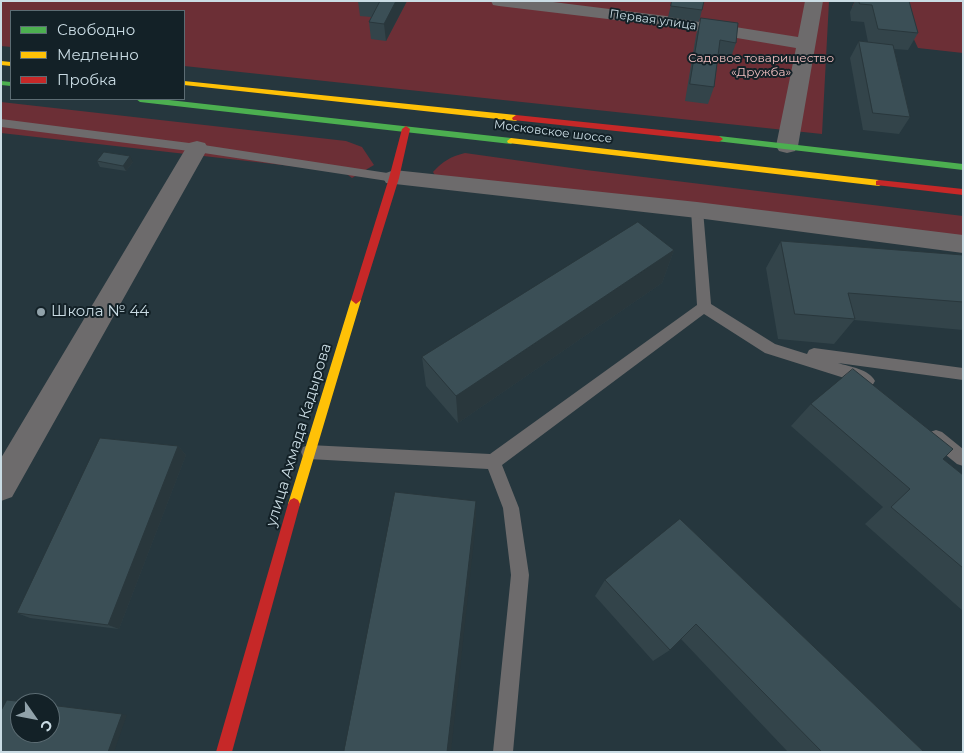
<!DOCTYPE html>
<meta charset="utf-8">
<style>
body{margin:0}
#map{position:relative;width:964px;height:753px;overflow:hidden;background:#26373e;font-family:Montserrat,sans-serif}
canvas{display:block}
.frame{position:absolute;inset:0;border:2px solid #cadce4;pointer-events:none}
.legend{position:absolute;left:10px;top:10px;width:175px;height:90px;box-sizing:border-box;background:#132127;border:1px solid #5c6c73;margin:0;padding:6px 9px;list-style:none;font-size:15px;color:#cadce4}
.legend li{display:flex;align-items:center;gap:10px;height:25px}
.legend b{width:25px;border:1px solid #5c6c73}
.north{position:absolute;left:10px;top:693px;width:50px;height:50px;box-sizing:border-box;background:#132127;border:1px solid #5c6c73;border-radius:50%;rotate:123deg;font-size:14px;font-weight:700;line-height:20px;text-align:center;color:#cadce4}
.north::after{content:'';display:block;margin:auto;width:18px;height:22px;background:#91a2aa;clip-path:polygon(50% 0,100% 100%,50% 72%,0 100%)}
</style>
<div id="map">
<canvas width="964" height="753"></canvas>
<div class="frame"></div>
<ul class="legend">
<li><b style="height:6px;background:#4caf50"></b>Свободно</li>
<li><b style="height:6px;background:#ffc107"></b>Медленно</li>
<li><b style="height:6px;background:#c62828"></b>Пробка</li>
</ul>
<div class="north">С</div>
</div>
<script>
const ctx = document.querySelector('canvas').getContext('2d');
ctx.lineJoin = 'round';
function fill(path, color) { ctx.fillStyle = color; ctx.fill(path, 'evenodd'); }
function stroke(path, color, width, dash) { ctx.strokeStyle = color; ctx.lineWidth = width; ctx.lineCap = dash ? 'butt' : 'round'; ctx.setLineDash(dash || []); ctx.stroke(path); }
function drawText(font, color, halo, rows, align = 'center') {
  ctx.font = font + ' Montserrat,sans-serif'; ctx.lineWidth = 4; ctx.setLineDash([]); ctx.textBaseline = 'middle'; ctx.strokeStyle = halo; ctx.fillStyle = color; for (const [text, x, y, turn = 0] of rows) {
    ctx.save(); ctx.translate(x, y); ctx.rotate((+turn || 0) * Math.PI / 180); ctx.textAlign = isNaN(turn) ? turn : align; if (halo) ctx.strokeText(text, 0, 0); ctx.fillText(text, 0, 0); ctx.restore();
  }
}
fill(new Path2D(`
 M1,1h828l-7,133 -638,-68v-55h-173v36l-10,-1z
 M855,1h108v52l-45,-5 -16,-34 -50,-7z
 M1,102l345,39 16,6 12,18 -22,13 -8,-6 -343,-39z
 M465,153l121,17 377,46v31l-526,-68 -4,-7c10,-11 17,-15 32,-19z`), '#6c2f36');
fill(new Path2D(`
 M1,119l196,25 197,30 6,4 -6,4 -197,-30 -196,-25z
 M697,206l4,1 2,3 8,94 64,40 32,10 2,-4 5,-2 149,20v12l-125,-17c12,4 31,6 37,18l-3,5 -5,1 -10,-5 -92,-29 -61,-39 -202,151 17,43 10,67 -16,177h-20l18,-177 -8,-67 -15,-39 -179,-10 -6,-2 -2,-5 2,-5 6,-2 181,9 207,-149 -6,-95 2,-3z
 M936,430l6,2 21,17v17l-6,-2 -27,-22 -2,-5 2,-5z`), '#6d6b6c');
fill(new Path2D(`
 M491,1h54l121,15 132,21 7,-36h18l-25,145 -3,5 -8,2 -8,-2 -3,-5 20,-98 -130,-22 -167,-20 -6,-1z
 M197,141l8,2 3,5 -196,349 -11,4v-43l185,-310 3,-5z
 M394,170l303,32 266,33v18l-266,-35 -311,-35 -3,-5 3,-5z`), '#6d6b6c');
fill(new Path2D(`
 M1,81l10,1v4l-10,-1z
 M136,99h24l351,39 4,3 -4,3 -371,-42z
 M719,136l244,28v6l-247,-29v-4z`), '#4caf50');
fill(new Path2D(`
 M1,61l10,1v4l-10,-1z
 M184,81l332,34 4,3 -4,3 -332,-36z
 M511,138l368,42 5,3 -5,3 -371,-43 -1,-2z
 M356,296l5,4 -61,204 -2,4 -4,2 -4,-2 -2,-4 63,-204z`), '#ffc107');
fill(new Path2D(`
 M516,115l203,21 4,3 -4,3 -206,-22 -1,-2z
 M406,126l4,3 -11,49 -38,122 -5,4 -5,-4 38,-122 13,-49z
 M879,180l84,9v6l-87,-10v-4z
 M294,498l4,2 2,4 -68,248h-16l72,-248 2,-4z`), '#c62828');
fill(new Path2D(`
 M358,1h49l-21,40 -15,-2 -2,-17 2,-5 -11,-1z
 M672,1l30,9 -3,12 -31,-5z
 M855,1h54l9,32 -10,17 -14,-1 16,68 -11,17 -36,-4 -13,-72 9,-17 9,1 -4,-20 -13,-1 -1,-9z
 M701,18l35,25 -6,17 -12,-2 -4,29 -6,17 -23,-3 11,-66z
 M97,161l36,1 -7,9 -26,-4z
 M781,241l182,14v75l-109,-10 -20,24 -56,-5 -12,-71z
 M674,250l-12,33 -204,140 -32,-37 -4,-29z
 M811,404l132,55 20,16v136l-98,-87 18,-17 -92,-81z
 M178,446l8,9 -67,174 -89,-11 -13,-5z
 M680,519l244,233h-136l-107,-113 -11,11 -17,11 -58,-65 10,-16z`), '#33444a');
fill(new Path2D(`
 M396,1h11l-21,40 -2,-17z
 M130,156l3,6 -7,9 -3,-5z
 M674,250l-12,33 -204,140 -2,-27z
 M178,446l8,9 -67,174 -11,-4z
 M476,501v21l-25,230h-4z
 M1,697h4l-4,8z
 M122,714l5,1 -13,37h-6z`), '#29373c');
const building = new Path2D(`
 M379,1h17l-12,23 -15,-2 11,-21z
 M672,1h32l-2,9 -31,-4z
 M859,1h50l9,32 -40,-4 -6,-24 -12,-1z
 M701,18l37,5 -2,20 -16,-3 -6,47 -24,-3z
 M859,41l34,4 17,72 -37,-4z
 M104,152l26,4 -7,10 -26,-5z
 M638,222l36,28 -218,146 -34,-39z
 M781,241l182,14v47l-115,-9 7,26 -60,-5z
 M853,369l100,80 -10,10 20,16v93l-72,-61 19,-18 -99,-85z
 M100,438l78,8 -70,179 -91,-12z
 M395,492l81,9 -29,251h-103z
 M680,519l244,233h-102l-126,-128 -26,26 -65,-70z
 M7,700l27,3h-14v30h30v-28l72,9 -14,38h-107v-41z`);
fill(building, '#3b4f56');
stroke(building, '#29373c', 1);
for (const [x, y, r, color] of [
 [41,312,5,"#91a2aa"]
]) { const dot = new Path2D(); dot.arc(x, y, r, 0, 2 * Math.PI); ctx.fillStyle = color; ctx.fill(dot); stroke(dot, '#132127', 2); }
drawText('12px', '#cadce4', '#132127', [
 ["Первая улица",653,20,8],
 ["Московское шоссе",553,132,7]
]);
drawText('12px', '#f2bfc0', '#132127', [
 ["Садовое товарищество",761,58],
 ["«Дружба»",761,72]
]);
drawText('15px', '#cadce4', '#132127', [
 ["Школа № 44",51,312]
], 'left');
drawText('15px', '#cadce4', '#132127', [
 ["улица Ахмада Кадырова",299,435,-73]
]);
</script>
